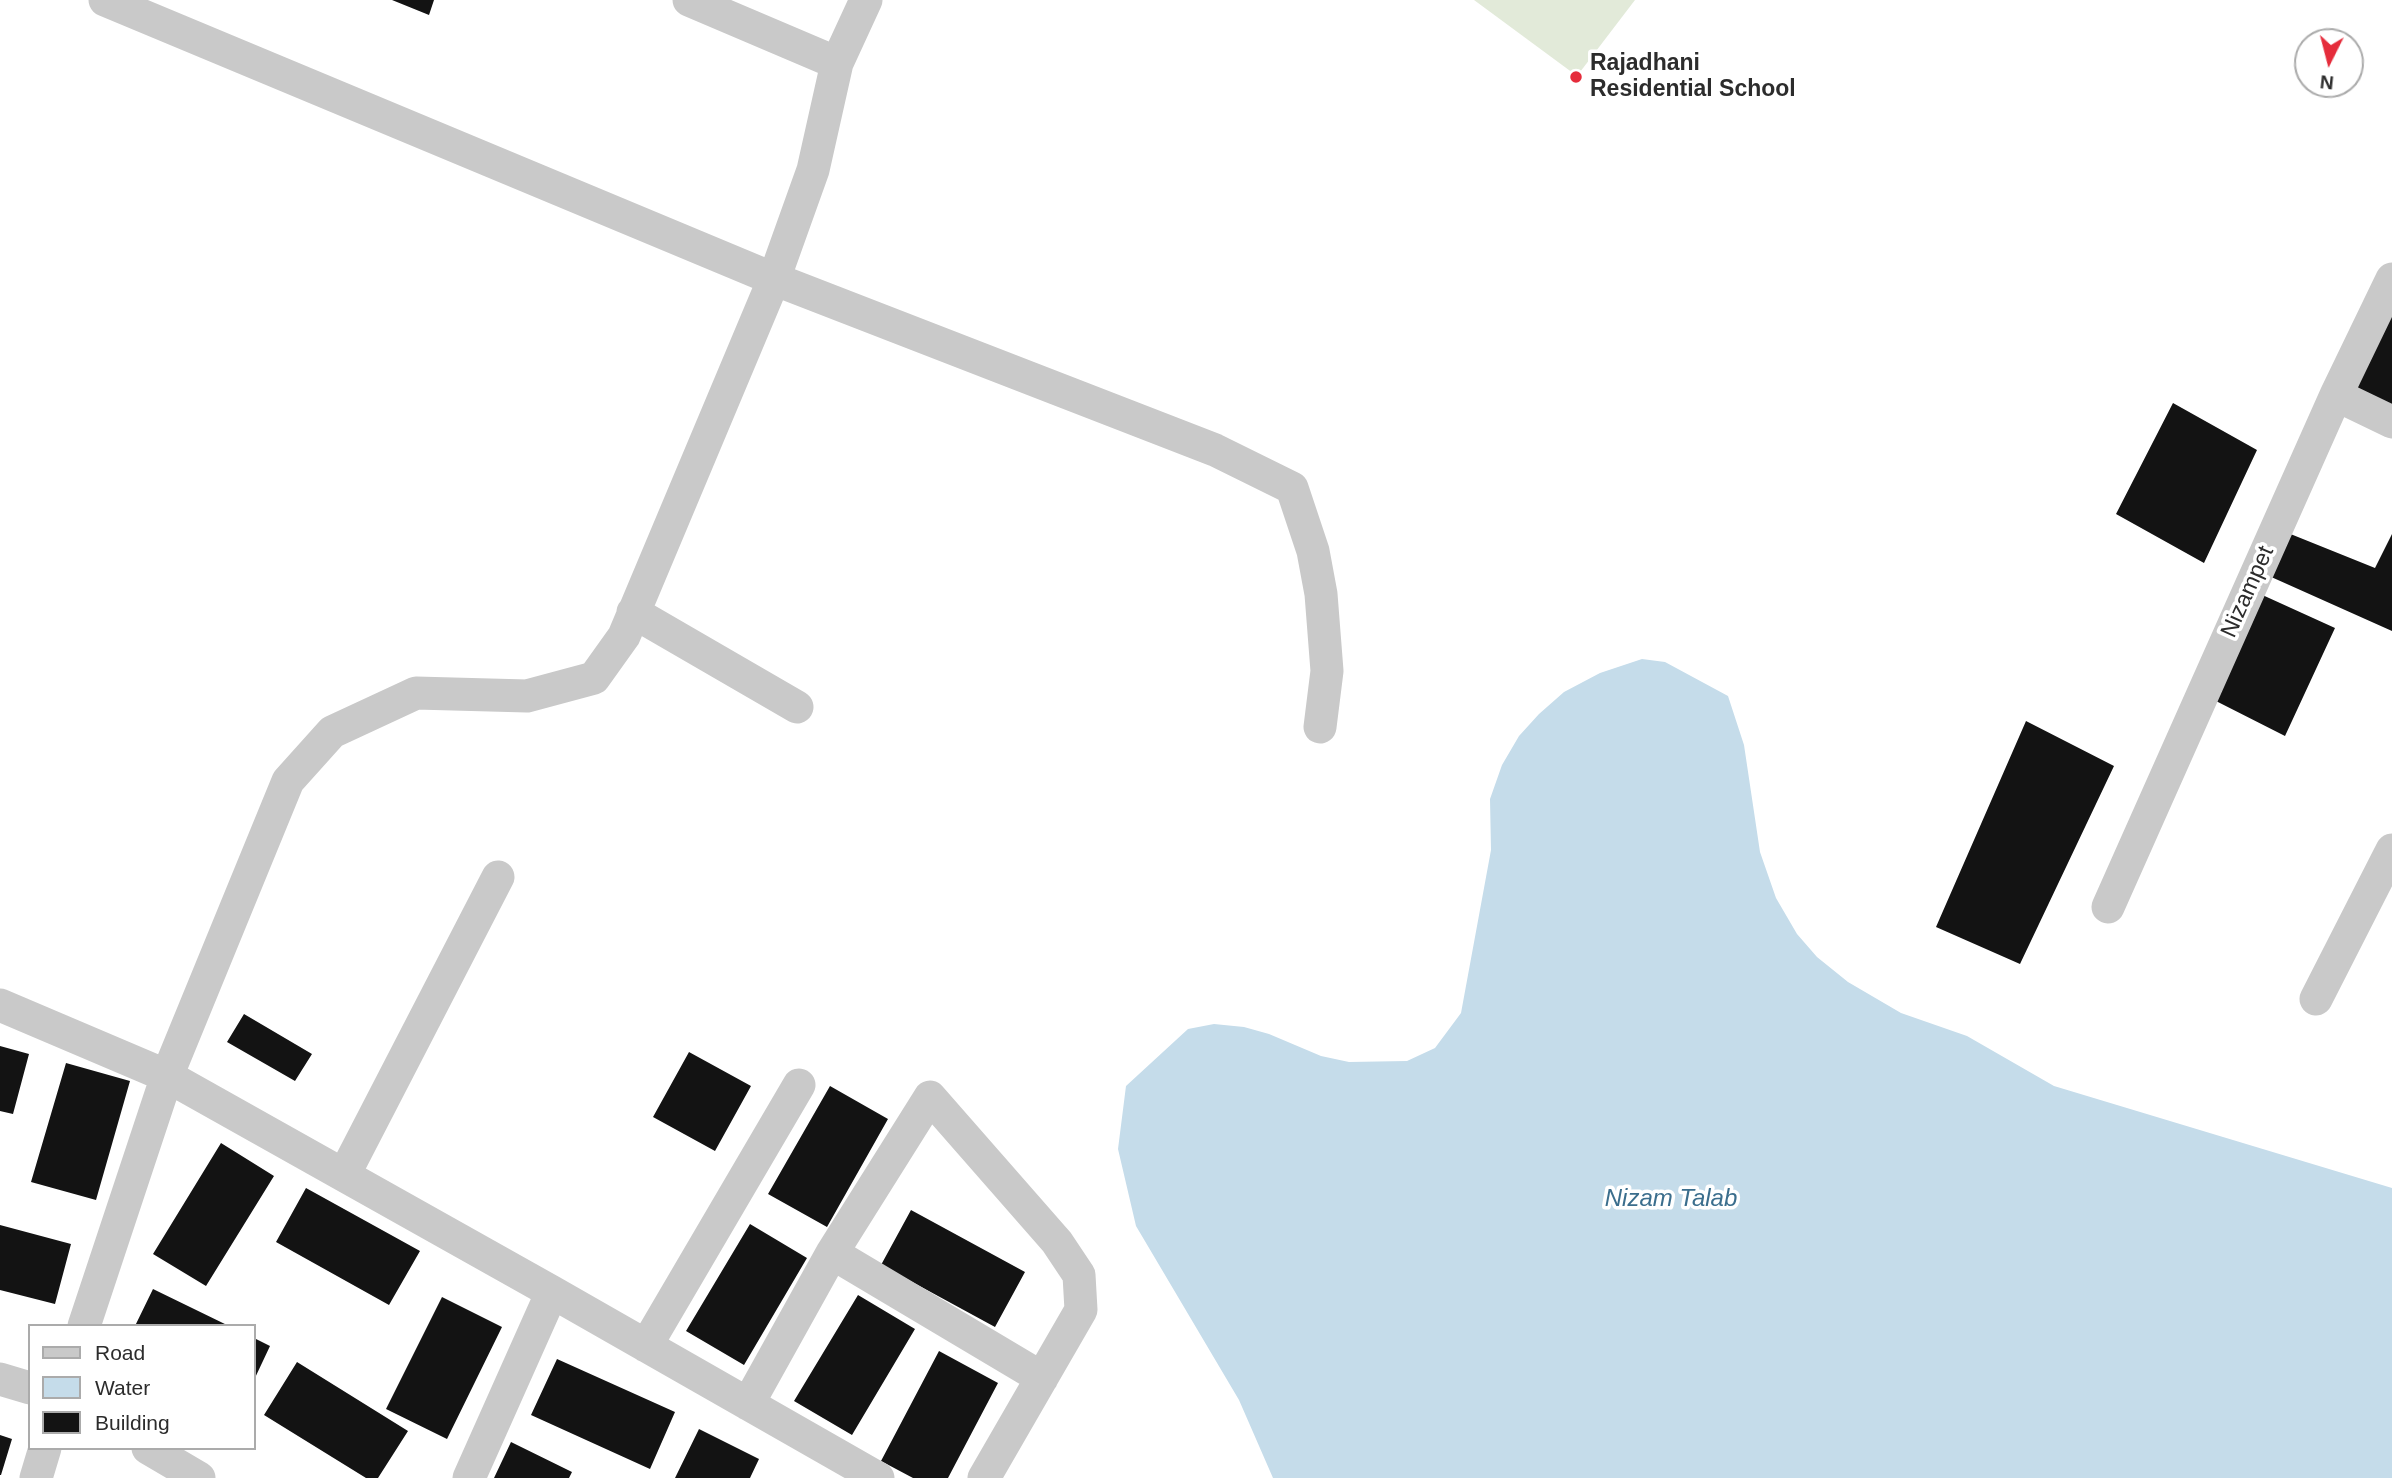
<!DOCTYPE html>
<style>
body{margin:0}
#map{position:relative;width:2392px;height:1478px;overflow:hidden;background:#fff;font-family:Arial,sans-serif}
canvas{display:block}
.legend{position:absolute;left:28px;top:1324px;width:228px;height:126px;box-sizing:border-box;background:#fff;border:2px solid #ababab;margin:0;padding:9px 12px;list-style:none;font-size:21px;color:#2c2c2c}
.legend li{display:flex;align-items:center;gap:14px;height:35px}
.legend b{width:35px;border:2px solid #ababab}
.north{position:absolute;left:2294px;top:28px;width:70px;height:70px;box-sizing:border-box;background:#fff;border:2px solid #ababab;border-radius:50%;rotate:186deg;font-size:19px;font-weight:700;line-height:28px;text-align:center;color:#2c2c2c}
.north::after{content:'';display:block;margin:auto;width:24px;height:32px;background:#e52c3b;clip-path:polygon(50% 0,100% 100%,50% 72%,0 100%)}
</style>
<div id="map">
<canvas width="2392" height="1478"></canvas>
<ul class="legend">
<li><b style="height:9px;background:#c9c9c9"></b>Road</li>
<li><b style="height:19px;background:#c5dcea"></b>Water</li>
<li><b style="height:19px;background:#131313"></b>Building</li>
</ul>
<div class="north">N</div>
</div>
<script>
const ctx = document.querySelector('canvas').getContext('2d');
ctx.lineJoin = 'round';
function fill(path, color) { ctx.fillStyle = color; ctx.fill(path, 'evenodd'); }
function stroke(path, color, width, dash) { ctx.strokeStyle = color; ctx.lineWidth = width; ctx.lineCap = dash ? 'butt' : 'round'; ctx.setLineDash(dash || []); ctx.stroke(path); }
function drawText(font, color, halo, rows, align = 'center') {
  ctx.font = font + ' Arial,sans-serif'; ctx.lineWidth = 7; ctx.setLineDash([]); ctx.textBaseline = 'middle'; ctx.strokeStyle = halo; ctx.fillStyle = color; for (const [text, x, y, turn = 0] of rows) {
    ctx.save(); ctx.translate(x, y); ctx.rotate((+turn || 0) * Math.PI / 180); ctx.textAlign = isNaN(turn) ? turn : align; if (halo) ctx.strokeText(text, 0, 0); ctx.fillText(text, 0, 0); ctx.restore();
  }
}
fill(new Path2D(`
 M1474,0h161l-58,76z`), '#e2ead9');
fill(new Path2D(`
 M1642,659l23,3 63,34 16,49 16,107 16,46 21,36 20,23 31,25 53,31 66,23 87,50 338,102v290h-1119l-34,-78 -103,-174 -18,-77 8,-63 62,-57 26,-5 30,3 25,7 52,22 28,6 58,-1 28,-13 26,-35 30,-163 -1,-51 12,-34 17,-29 20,-22 25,-22 36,-19z`), '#c5dcea');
fill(new Path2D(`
 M392,0h42l-5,15z
 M2392,304v105l-41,-18z
 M2173,403l84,47 -53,113 -88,-49z
 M2288,533l87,35 17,-34v97l-123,-55z
 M2258,593l77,35 -50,108 -73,-37z
 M2026,721l88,45 -94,198 -84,-37z
 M244,1014l68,40 -17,27 -68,-39z
 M0,1046l29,8 -16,60 -13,-3z
 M689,1052l62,34 -36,65 -62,-34z
 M66,1063l64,18 -34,119 -65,-18z
 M830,1086l58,33 -61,108 -59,-33z
 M221,1143l53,33 -68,110 -53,-32z
 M306,1188l114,63 -31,54 -113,-63z
 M911,1210l114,62 -30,55 -114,-62z
 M750,1224l57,34 -63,107 -58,-34z
 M0,1225l71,19 -16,60 -55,-14z
 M153,1289l76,37h-94z
 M858,1295l57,34 -63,106 -58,-34z
 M442,1297l60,30 -55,112 -61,-30z
 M254,1338l16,8 -16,34z
 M939,1351l59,32 -50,95h-35l-32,-17z
 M557,1359l118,53 -25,57 -119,-54z
 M297,1362l111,69 -30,47h-12l-102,-63z
 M699,1429l60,30 -9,19h-75z
 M0,1435l12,4 -11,36h-1z
 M511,1442l61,30 -3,6h-75z`), '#131313');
stroke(new Path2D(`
 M105,0l669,279 441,171 77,38 21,63 8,43 6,77 -7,56
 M689,0l148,63
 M2336,395l56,27
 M633,612l164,95
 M2108,907l228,-512 56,-116
 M2316,999l76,-149
 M0,1005l167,71 385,216 326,186
 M344,1175l154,-298
 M832,1253l210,125
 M84,1326l83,-250 121,-295 44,-49 84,-39 111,3 67,-18 30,-42 150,-357 39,-109 24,-107 29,-63
 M646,1346l153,-261
 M0,1379l30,9
 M748,1404l84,-151 98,-156 127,145 22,33 2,35 -97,168
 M148,1448l51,30
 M36,1478l9,-30
 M469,1478l83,-186`), '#c9c9c9', 33);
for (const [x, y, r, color] of [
 [1576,77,7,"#e52c3b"]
]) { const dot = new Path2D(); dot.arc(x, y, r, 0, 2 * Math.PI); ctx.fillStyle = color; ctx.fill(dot); stroke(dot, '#fff', 2.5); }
drawText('bold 23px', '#2c2c2c', '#fff', [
 ["Rajadhani",1590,64],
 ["Residential School",1590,90]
], 'left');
drawText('23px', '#2c2c2c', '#fff', [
 ["Nizampet",2248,592,-66]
]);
drawText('italic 24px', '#3b6e8d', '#fff', [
 ["Nizam Talab",1671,1199]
]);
</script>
